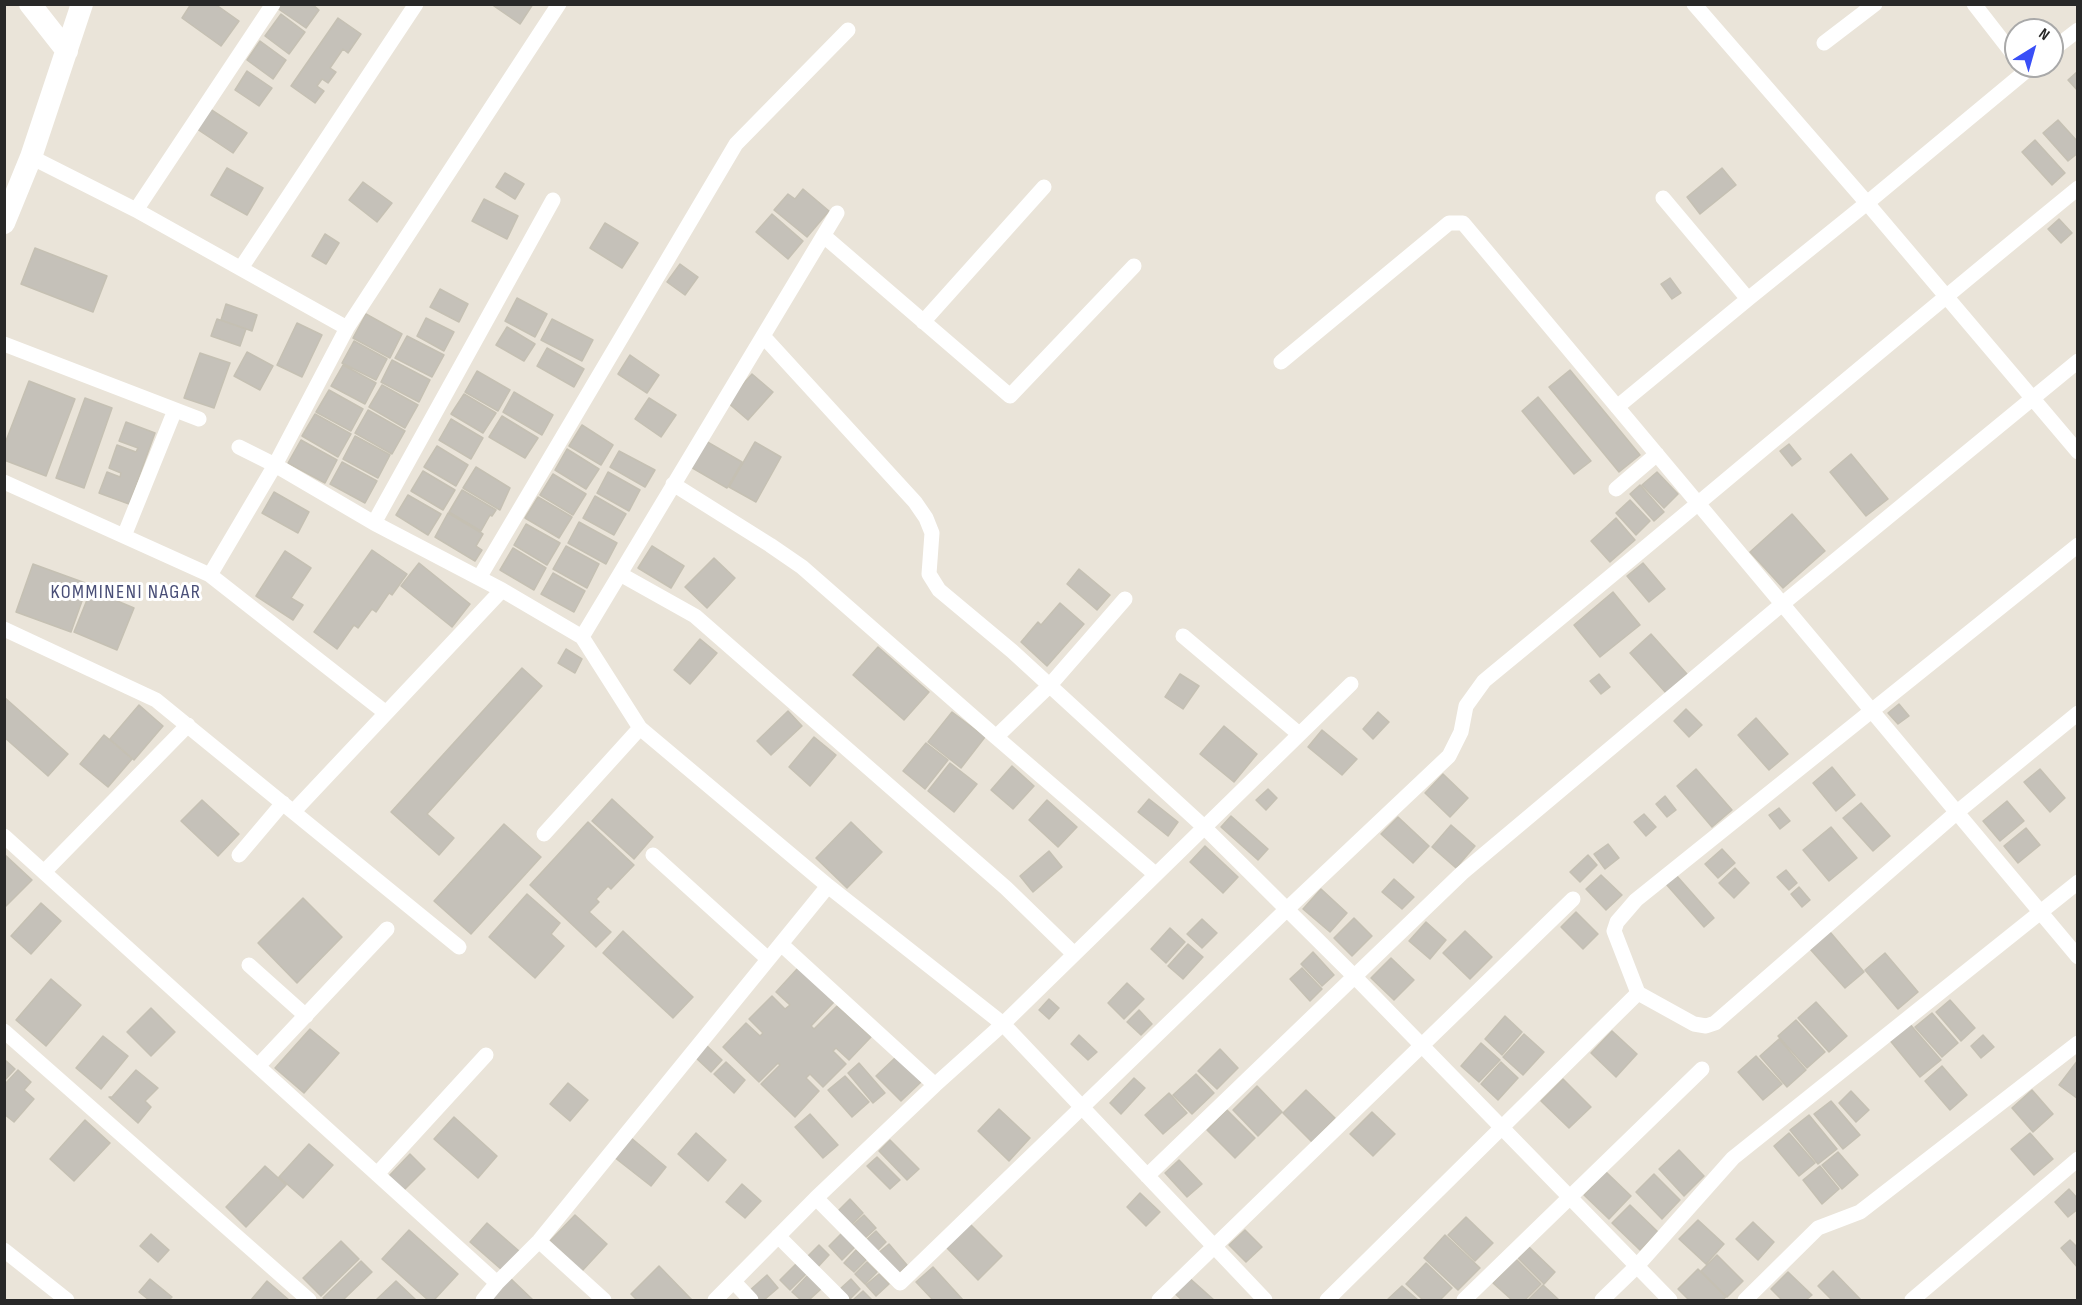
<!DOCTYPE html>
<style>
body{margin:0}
#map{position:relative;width:2082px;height:1305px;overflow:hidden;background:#eae4d9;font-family:"Sofia Sans Condensed",sans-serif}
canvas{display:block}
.frame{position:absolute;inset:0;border:6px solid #282828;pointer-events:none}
.north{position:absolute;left:2004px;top:18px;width:60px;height:60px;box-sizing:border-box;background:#fff;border:2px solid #a9a9a9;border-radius:50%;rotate:37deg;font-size:16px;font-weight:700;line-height:24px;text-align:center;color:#282828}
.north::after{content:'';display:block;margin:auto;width:21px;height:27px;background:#394ff7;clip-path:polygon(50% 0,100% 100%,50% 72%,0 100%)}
</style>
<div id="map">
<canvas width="2082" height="1305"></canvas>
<div class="frame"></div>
<div class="north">N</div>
</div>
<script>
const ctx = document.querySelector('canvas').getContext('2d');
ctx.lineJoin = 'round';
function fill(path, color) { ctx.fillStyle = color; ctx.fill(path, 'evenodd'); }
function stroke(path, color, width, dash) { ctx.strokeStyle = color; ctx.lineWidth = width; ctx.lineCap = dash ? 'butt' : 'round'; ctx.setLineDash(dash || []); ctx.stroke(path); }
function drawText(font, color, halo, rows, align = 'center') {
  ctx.font = font + ' "Sofia Sans Condensed",sans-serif'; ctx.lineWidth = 6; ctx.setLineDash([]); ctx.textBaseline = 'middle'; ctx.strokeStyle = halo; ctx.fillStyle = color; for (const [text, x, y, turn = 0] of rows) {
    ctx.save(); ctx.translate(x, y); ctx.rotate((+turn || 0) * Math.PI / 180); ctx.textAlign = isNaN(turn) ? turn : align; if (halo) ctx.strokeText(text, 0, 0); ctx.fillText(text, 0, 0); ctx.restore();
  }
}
const building = new Path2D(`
 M191,4h24l24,17 -18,25 -39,-28z
 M280,4h32l7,6 -13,18 -29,-20z
 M491,4h42l-13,20z
 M281,14l24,18 -16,22 -24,-18z
 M338,18l23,16 -13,19 -5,-4 -13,19 6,4 -8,11 -6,-4 -5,7 7,5 -9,12 -24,-17z
 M260,41l26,19 -13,19 -26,-19z
 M247,71l25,17 -13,18 -24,-16z
 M2078,71v20l-10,-11z
 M210,109l37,24 -14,20 -36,-24z
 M2058,120l20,22v11l-10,8 -25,-28z
 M2035,140l30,33 -13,12 -30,-33z
 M227,168l36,20 -16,27 -36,-20z
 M1722,168l14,17 -36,29 -13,-17z
 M505,173l19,11 -9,15 -19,-12z
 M363,182l29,21 -15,19 -28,-22z
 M803,189l26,22 -22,26 -33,-27 14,-16 7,5z
 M484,199l34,17 -11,23 -35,-18z
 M772,214l31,27 -15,18 -32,-27z
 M2059,219l13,14 -11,10 -13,-14z
 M605,223l33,20 -16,25 -32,-20z
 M325,234l14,9 -13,21 -14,-8z
 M35,248l72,28 -14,36 -72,-28z
 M680,264l18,13 -13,18 -18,-13z
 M1670,278l11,15 -9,6 -11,-15z
 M440,289l28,15 -9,18 -29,-15z
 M517,298l30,16 -12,23 -30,-16z
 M226,304l31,11 -5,16 -31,-11z
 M366,314l36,20 -12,24 -37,-20z
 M426,318l28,14 -10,19 -27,-15z
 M217,319l29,10 -6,17 -29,-10z
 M552,319l41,21 -11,21 -41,-21z
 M297,323l25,12 -20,42 -25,-12z
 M507,327l28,17 -11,17 -28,-16z
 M407,336l37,19 -12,22 -37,-19z
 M354,341l33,18 -11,21 -34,-17z
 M547,348l37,21 -10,18 -37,-21z
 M247,352l26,14 -13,24 -26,-14z
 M200,353l30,10 -16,45 -30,-10z
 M630,355l29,20 -12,18 -29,-19z
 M392,360l38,20 -11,22 -38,-20z
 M343,365l33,18 -11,21 -34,-18z
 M1570,370l70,85 -21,17 -70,-85z
 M477,371l33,19 -12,21 -33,-19z
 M752,374l21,18 -25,28 -21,-18z
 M29,381l46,18 -29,77 -42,-16v-14z
 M382,385l36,20 -13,23 -36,-21z
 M329,390l34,19 -12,22 -35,-19z
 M514,392l39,23 -11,20 -39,-23z
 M464,394l32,19 -13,20 -32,-19z
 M1538,397l53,64 -17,13 -52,-63z
 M85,398l27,10 -28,80 -28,-10z
 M649,398l27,17 -15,22 -26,-18z
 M368,410l37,21 -13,23 -37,-21z
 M315,414l36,20 -13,23 -36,-21z
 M502,416l36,22 -13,20 -36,-21z
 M451,419l32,19 -12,21 -32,-19z
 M126,422l29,11 -26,71 -30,-11 8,-21 13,5 1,-4 -12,-5 8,-23 19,7 2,-4 -19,-7z
 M582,425l31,20 -12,20 -32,-19z
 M355,436l35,19 -12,23 -35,-19z
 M301,440l36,20 -12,23 -37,-20z
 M704,440l38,22 -15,26 -38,-22z
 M755,442l26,15 -25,45 -27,-15z
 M1789,444l12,15 -9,7 -12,-15z
 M437,446l31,19 -12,21 -32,-19z
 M567,449l32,20 -13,20 -31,-19z
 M619,451l36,19 -10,17 -35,-20z
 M1851,454l37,45 -22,17 -36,-44z
 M342,462l35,19 -12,22 -35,-19z
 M476,467l34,21 -10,22 -37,-22z
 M423,471l32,19 -12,20 -32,-19z
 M608,472l32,18 -11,21 -32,-18z
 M1657,472l21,22 -14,14 -22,-23z
 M553,474l33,20 -13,21 -33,-20z
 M1640,485l24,27 -10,9 -24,-27z
 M462,490l34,20 -4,6 -2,-1 -9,16 -32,-19z
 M274,492l35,20 -11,21 -36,-20z
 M408,495l33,19 -13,21 -32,-20z
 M595,496l31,18 -12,21 -31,-17z
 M538,497l34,20 -13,21 -34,-20z
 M1630,500l20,21 -14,14 -20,-22z
 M448,513l35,21 -7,12 6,4 -7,11 -40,-24z
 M1792,514l33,37 -42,37 -33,-36z
 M1616,518l19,22 -25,22 -19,-21z
 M579,522l38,21 -11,21 -38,-21z
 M526,524l34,19 -13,22 -33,-20z
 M566,546l33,18 -12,24 -34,-19z
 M652,546l32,20 -13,22 -33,-20z
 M513,548l33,20 -12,22 -34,-20z
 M372,550l35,24 -15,21 -3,-2 -13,19 -4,-3 -14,19 -4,-3 -17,24 -23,-17z
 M285,551l26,17 -20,30 12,7 -10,15 -37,-24z
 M714,558l21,20 -28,30 -22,-21z
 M419,563l51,41 -18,23 -51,-41z
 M1643,563l22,26 -16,13 -22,-26z
 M33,564l55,20 -17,48 -55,-20z
 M1079,569l31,26 -13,15 -30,-26z
 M553,573l32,18 -11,21 -33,-18z
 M91,590l43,18 -17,42 -43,-18z
 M1613,592l27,33 -40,32 -26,-32z
 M1060,603l24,21 -37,42 -26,-24 17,-20 3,3z
 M1651,634l36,40 -21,19 -36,-40z
 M700,639l17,14 -27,31 -16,-14z
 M878,647l51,45 -25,28 -51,-45z
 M566,649l16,10 -7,14 -17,-10z
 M522,668l20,18 -115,128 27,24 -15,17 -48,-43z
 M1180,674l19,12 -16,23 -18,-12z
 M1599,674l11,13 -9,7 -11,-13z
 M4,697l64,57 -20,22 -44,-39z
 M1899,704l10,12 -11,8 -10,-11z
 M139,705l24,21 -29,34 -24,-21z
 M1686,709l16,16 -13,12 -15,-16z
 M788,711l14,15 -31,29 -14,-14z
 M952,712l33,25 -24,31 -33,-26z
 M1378,712l11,10 -16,17 -10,-10z
 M1756,718l32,36 -19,16 -31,-35z
 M1224,726l33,28 -23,28 -34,-28z
 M1322,730l35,29 -15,16 -34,-28z
 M104,735l28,24 -24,28 -28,-23z
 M814,737l22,18 -26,31 -21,-19z
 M926,743l22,17 -23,29 -22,-18z
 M950,763l27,21 -23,28 -26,-21z
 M1012,766l22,20 -21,23 -22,-19z
 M1832,767l23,28 -19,16 -23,-28z
 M1696,769l36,41 -20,17 -35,-41z
 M2040,769l25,29 -15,14 -26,-30z
 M1443,774l25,24 -18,19 -25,-24z
 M1268,789l9,9 -11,12 -10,-10z
 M1665,796l11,14 -9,7 -11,-13z
 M612,799l41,38 -19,22 -42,-38z
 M1149,799l29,23 -10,14 -30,-24z
 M202,800l37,34 -21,22 -37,-35z
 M1047,800l30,27 -19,20 -29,-27z
 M2007,801l17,20 -24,20 -17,-20z
 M1861,803l29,33 -17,15 -30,-33z
 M1779,808l11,13 -10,8 -11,-14z
 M1644,814l12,13 -10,9 -12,-14z
 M1231,816l37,33 -10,11 -37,-33z
 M1398,817l31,29 -16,17 -32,-29z
 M588,822l46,43 -23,24 -3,-3 -12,13 3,3 -10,10 22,20 -15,15 -66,-62z
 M851,822l31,30 -35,36 -31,-30z
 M504,824l37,33 -70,77 -37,-33z
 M1451,825l24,21 -19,22 -24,-21z
 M1831,827l26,31 -28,23 -26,-31z
 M2026,828l14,17 -22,18 -14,-17z
 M1608,844l11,14 -14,11 -11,-15z
 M1205,846l33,31 -15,16 -33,-31z
 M1722,849l13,14 -17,15 -13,-14z
 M1049,851l13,16 -29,25 -13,-16z
 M4,854l28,26 -28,28z
 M1588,855l9,10 -17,17 -10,-10z
 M1735,868l14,15 -15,15 -15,-15z
 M1786,870l11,13 -8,7 -12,-13z
 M1601,875l21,20 -16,15 -20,-21z
 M1676,875l38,43 -10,9 -38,-43z
 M1394,879l20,18 -12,12 -20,-17z
 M1799,887l11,13 -8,7 -11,-13z
 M1321,889l26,24 -17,19 -27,-23z
 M527,894l33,29 -9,11 13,12 -29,32 -46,-41z
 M303,898l39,39 -45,46 -39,-40z
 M41,903l20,18 -30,33 -20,-18z
 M1576,912l22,22 -15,15 -22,-22z
 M1354,918l18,18 -20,20 -18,-18z
 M1202,919l15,14 -15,15 -15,-14z
 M1426,922l20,18 -16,19 -21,-18z
 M1170,928l15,14 -19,21 -15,-14z
 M623,931l70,66 -20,21 -70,-65z
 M1465,931l27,26 -22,22 -27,-26z
 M1830,932l34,40 -19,16 -35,-39z
 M1188,944l15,13 -20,22 -15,-13z
 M1313,952l21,23 -12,11 -21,-22z
 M1885,953l33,39 -20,17 -33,-39z
 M1391,958l23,22 -20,20 -23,-22z
 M798,968l36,34 -23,24 3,3 23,-23 34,31 -22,23 -13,-12 -3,3 13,13 -23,23 -13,-13 -4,4 13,13 -24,26 -34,-33 19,-19 -2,-2 -19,19 -36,-35 23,-24 14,13 3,-3 -14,-14 23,-23 13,13 5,-4 -14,-13z
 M1302,968l20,21 -12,12 -20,-22z
 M51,979l30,26 -35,41 -30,-26z
 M1127,983l17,16 -20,20 -16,-16z
 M1049,999l10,9 -10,11 -10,-9z
 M1950,1000l25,28 -14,13 -25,-29z
 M1816,1002l31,34 -18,16 -31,-34z
 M151,1008l24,24 -24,24 -24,-24z
 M1139,1010l13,14 -11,11 -14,-13z
 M1932,1013l26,30 -16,14 -27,-30z
 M1505,1016l17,16 -20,23 -17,-16z
 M1796,1020l29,32 -18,16 -29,-32z
 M1908,1022l33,38 -21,17 -32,-39z
 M310,1029l29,24 -35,40 -29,-25z
 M1612,1031l25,23 -21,23 -25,-24z
 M1524,1034l20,18 -21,23 -20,-18z
 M1079,1035l18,17 -9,8 -17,-16z
 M1983,1035l11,12 -13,11 -10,-12z
 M103,1036l25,20 -27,33 -25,-21z
 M1779,1039l27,31 -19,17 -27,-31z
 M1481,1043l19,17 -21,22 -18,-16z
 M706,1045l16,15 -11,12 -16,-15z
 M1220,1049l18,19 -21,21 -19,-18z
 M897,1056l24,26 -20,19 -25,-25z
 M1756,1056l26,28 -19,16 -25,-28z
 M4,1059l11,10 -11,12z
 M2078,1060v39l-19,-14z
 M726,1062l19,18 -11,13 -20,-19z
 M1501,1062l17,16 -20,22 -17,-16z
 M859,1063l26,30 -12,10 -25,-30z
 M1942,1066l25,29 -17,15 -25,-29z
 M18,1070l13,12 -7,8 10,9 -20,23 -10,-8v-29z
 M136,1070l22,18 -13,13 6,6 -13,16 -29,-26h3z
 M1196,1074l18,19 -22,21 -19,-19z
 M845,1076l24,26 -17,15 -24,-27z
 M1134,1078l11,10 -24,26 -11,-11z
 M1563,1079l28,28 -22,21 -28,-27z
 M568,1083l20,17 -18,21 -20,-17z
 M1257,1086l25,26 -24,24 -25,-26z
 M1306,1090l29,28 -23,24 -29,-29z
 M2032,1090l21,24 -20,18 -21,-24z
 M1851,1091l18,19 -13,12 -17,-19z
 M1169,1093l18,20 -24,21 -18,-19z
 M1831,1101l29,34 -17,14 -29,-35z
 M999,1109l31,29 -21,23 -31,-30z
 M1227,1110l28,28 -20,20 -28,-28z
 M1372,1112l23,22 -22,22 -23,-22z
 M810,1114l28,31 -15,13 -28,-31z
 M1809,1115l28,34 -19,15 -28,-34z
 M454,1117l43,39 -19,22 -44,-39z
 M85,1120l25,23 -36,38 -24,-22z
 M696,1133l30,27 -18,21 -30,-27z
 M1789,1133l26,30 -16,13 -25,-30z
 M2030,1133l23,26 -19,16 -23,-26z
 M630,1137l36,30 -15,19 -37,-29z
 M890,1140l29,29 -12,11 -28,-29z
 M309,1144l24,21 -30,33 -24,-21z
 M1679,1150l25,26 -20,20 -25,-27z
 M1838,1152l20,23 -16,14 -20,-24z
 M410,1154l15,15 -22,22 -14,-15z
 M877,1157l23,23 -10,9 -23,-23z
 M1179,1160l23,24 -15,13 -22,-24z
 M265,1166l21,19 -40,42 -20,-20z
 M1820,1166l19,23 -17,15 -19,-24z
 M1606,1172l25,24 -22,23 -25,-24z
 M1654,1174l26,26 -18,19 -26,-27z
 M742,1184l19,17 -16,17 -19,-16z
 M2069,1189l9,10v10l-10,8 -13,-15z
 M1140,1193l20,19 -14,14 -19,-19z
 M850,1199l13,14 -12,12 -13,-14z
 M1630,1205l28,27 -18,18 -28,-27z
 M575,1215l32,29 -25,27 -32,-30z
 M864,1215l12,13 -13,12 -12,-13z
 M1466,1217l27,26 -18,18 -27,-26z
 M1698,1220l26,24 -18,20 -27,-25z
 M1753,1222l21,20 -16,18 -22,-21z
 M487,1223l32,28 -17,19 -32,-28z
 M969,1223l33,33 -24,24 -33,-34z
 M409,1230l49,44 -24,26h-6l-46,-41z
 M1245,1230l17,17 -16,15 -17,-17z
 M876,1231l10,11 -11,11 -11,-11z
 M843,1232l13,14 -14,14 -13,-14z
 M151,1234l18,16 -11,12 -18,-16z
 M1445,1235l35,33 -22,22 -34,-32z
 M2070,1240l8,8v20l-17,-20z
 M341,1241l18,18 -38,37 -18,-18z
 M889,1244l18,21 -11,10 -19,-21z
 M819,1245l10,10 -13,14 -10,-11z
 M1529,1247l26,25 -11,12 -26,-26z
 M856,1250l10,10 -12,12 -10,-9z
 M1717,1255l26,26 -16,16 -26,-26z
 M1516,1259l25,25 -16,16h-13l-19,-17z
 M361,1261l11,11 -29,28h-17l-3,-2z
 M867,1262l10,10 -12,12 -10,-10z
 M797,1263l10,10 -17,17 -10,-10z
 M1426,1263l26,25 -12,12h-17l-17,-16z
 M659,1266l33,34h-55l-6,-6z
 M933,1267l30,33h-30l-17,-18z
 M1698,1269l28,28 -4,3h-33l-11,-11z
 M1833,1271l28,29h-29l-14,-14z
 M1788,1272l24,23 -6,5h-24l-11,-11z
 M879,1274l10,10 -13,12 -10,-11z
 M767,1275l11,13 -14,12h-6l-9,-9z
 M808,1275l13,14 -12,11h-8l-9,-8z
 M1186,1275l28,25h-32l-10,-9z
 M509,1277l24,23h-42z
 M150,1279l22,18 -3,3h-20l-10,-8z
 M851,1279l9,10 -10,10 -10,-10z
 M267,1281l22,19h-38z
 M396,1281l20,19h-40z
 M1543,1285l16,15h-31z
 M1402,1286l16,14h-31z
 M863,1291l9,9h-19z`);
fill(building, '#c5c1b9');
stroke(building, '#c5c0b3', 1.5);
stroke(new Path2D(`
 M1974,4l42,54
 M1824,43l51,-39
 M2052,50l26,-20
 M2022,66l4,5 -159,132 211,249
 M31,157l105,53 211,118
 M1663,198l85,101 119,-96 -173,-199
 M136,210l137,-206
 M824,236l186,160 124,-130
 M241,268l175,-264
 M923,322l121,-135
 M763,336l152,166 11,16 6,15 -3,41 10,16 73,61 192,176 151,150 315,323
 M4,344l195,75
 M1281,362l168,-139h14l615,734
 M1617,407l131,-108
 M239,447l36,18 99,58 128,67 80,47 58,91 188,158 175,138 262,276
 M4,482l206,93 176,138
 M673,484l97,61 32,22 194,170 54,-52 75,-86
 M1616,489l41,-35
 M374,523l179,-323
 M124,536l51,-126
 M620,574l75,42 311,272 68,66
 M210,575l65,-110 72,-137 212,-324
 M479,578l257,-434 112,-114
 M4,629l152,71 303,247
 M1183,636l116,98
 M582,637l255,-424
 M996,737l159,137
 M294,811l208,-221
 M544,834l96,-106
 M4,836l493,447
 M239,855l44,-52
 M653,855l115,104
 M44,872l144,-147
 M781,944l154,141
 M249,965l57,51
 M1638,993l-24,-62 3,-9 19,-22 442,-355
 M4,1031l305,269
 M258,1066l129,-137
 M377,1174l109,-119
 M1147,1176l315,-303 319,-268 297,-244
 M816,1198l84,85 386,-373 163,-154 12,-24 5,-26 18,-25c199,-163 394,-330 594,-493
 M778,1236l64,64
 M539,1241l65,59
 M4,1250l63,50
 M734,1282l17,18
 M483,1300l14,-17 42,-42 289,-355
 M715,1300l101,-102 119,-113 68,-61 348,-340
 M1159,1300l414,-401
 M1327,1300l311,-307 56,31 12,2 9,-3 241,-210 122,-100
 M1464,1300l238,-231
 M1602,1300l35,-34 96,-108 345,-276
 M1745,1300l73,-72 42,-16 218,-169
 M1912,1300l166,-141`), '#fff', 15);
stroke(new Path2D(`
 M30,4l37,47
 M4,223l27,-66 51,-153`), '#fff', 22);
ctx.letterSpacing = '1.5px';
drawText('20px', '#494e77', '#fff', [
 ["KOMMINENI NAGAR",126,593]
]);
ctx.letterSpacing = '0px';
</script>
